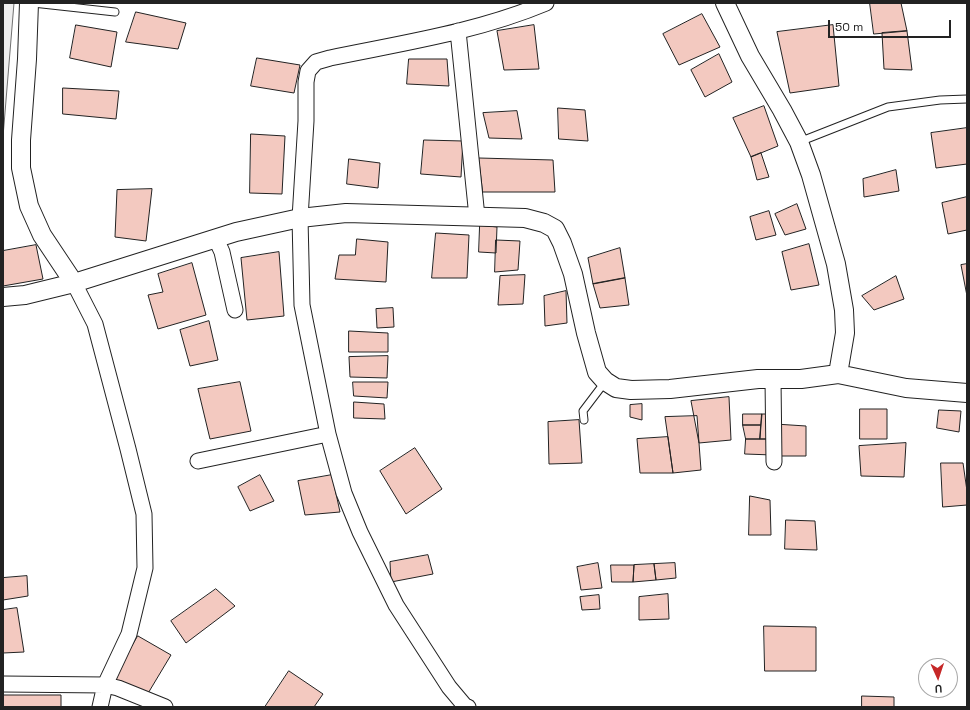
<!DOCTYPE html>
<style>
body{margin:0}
#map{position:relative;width:970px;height:710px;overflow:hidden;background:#fff;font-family:"Space Grotesk",sans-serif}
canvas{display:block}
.frame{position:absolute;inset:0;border:4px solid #222;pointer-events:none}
.north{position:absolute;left:918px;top:658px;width:40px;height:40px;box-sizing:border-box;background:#fff;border:1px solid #a7a7a7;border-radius:50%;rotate:177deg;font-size:11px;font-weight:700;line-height:16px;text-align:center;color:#222}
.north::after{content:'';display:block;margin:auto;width:14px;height:18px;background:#c62828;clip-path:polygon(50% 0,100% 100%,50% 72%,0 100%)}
.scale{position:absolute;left:828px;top:20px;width:123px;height:18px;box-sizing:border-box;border:2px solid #222;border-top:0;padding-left:5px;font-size:12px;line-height:14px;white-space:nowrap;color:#222;-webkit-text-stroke:3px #fff;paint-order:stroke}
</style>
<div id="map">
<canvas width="970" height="710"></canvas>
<div class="frame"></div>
<div class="north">U</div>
<div class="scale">50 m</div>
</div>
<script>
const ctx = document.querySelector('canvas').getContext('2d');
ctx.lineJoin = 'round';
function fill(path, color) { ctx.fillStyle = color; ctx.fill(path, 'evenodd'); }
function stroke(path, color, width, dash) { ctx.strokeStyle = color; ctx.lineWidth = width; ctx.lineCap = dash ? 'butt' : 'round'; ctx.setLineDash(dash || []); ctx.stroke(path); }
const green = new Path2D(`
 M3,3h11l-11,134z`);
fill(green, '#eee');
stroke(green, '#6f6f6f', 1);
const building = new Path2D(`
 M870,3h31l6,28 -33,3z
 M136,12l50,11 -8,26 -52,-7z
 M702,14l18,33 -41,18 -16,-31z
 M76,25l41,7 -6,35 -41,-9z
 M534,25l5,44 -35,1 -7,-39z
 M833,25l6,61 -49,7 -13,-61z
 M907,31l5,39 -28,-1 -2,-36z
 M719,54l13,28 -27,15 -14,-27z
 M257,58l43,7 -6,28 -43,-7z
 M409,59h38l2,27 -42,-2z
 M63,88l56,3 -3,28 -53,-5z
 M764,106l14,40 -27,11 -18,-39z
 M558,108l27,2 3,31 -29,-2z
 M517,111l5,28 -33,-1 -6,-25z
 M967,128v36l-31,4 -5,-35z
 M251,134l34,2 -3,58 -32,-1z
 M424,140l39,1 -2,36 -40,-3z
 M761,153l8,24 -12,3 -6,-23z
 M479,158l74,2 2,32h-72z
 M349,159l31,4 -2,25 -31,-4z
 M896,170l3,21 -35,6 -1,-18z
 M152,189l-6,52 -31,-4 2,-47z
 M967,197v33l-19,4 -6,-31z
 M797,204l9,25 -21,6 -10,-21z
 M769,211l7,24 -20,5 -6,-23z
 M480,225l17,2 -1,26 -17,-1z
 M436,233l33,2 -2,43h-35z
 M357,239l31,3 -2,40 -51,-3 4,-24h16z
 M496,240l24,1 -2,29 -23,2z
 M809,244l10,41 -28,5 -9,-38z
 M36,245l7,34 -40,7v-35z
 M620,248l5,30 -32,6 -5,-26z
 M279,252l5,64 -37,4 -6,-62z
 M192,263l14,52 -48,14 -10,-34 15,-3 -5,-18z
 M967,264v32l-6,-31z
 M525,275l-2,29 -25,1 2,-29z
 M896,276l8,23 -30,11 -12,-14z
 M625,278l4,27 -29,3 -7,-24z
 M566,291l1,32 -22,3 -1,-30z
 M393,308l1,19 -17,1 -1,-19z
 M209,321l9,39 -28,6 -10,-36z
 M349,331l39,2v19h-39z
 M388,356l-1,22 -37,-1 -1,-20z
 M240,382l11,49 -41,8 -12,-50z
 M353,382h35l-1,16 -33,-2z
 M729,397l2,43 -32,3 -8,-42z
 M354,402l30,2 1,15 -31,-1z
 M642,404v16l-12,-3v-12z
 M860,409h27v30h-27z
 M939,410l22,1 -2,21 -22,-4z
 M743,414h19l-1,11h-18z
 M762,414h10v25h-12z
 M697,416l4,54 -28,3 -8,-56z
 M579,420l3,43 -33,1 -1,-42z
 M775,424l31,2v30h-31z
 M743,425h18l-1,14h-14z
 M668,437l5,36h-33l-3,-34z
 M746,439h26l1,16 -28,-1z
 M906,443l-2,34 -43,-1 -2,-30z
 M415,448l27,41 -36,25 -26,-43z
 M941,463h22l4,28v14l-24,2z
 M260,475l14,26 -24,10 -12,-24z
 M332,475l8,37 -35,3 -7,-34z
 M750,496l20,4 1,35h-22z
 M786,520l29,1 2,29 -32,-1z
 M428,555l5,19 -42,8 -1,-20z
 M598,563l4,25 -21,2 -4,-23z
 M675,563l1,15 -20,2 -2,-16z
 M654,564l2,16 -23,2 1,-17z
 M611,565h23l-1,17h-21z
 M27,576l1,20 -25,4v-22z
 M216,589l19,17 -49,37 -15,-22z
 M668,594l1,25 -30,1v-23z
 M599,595l1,14 -18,1 -2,-13z
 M17,608l7,44 -21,1v-43z
 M764,626l52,1v44h-51z
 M138,636l33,19 -24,40 -35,-14z
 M289,671l34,23 -9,13h-49z
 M3,695h58v12h-58z
 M862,696l32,1v10h-32z`);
fill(building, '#f3c9c0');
stroke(building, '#222', 1);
const service = new Path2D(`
 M33,3l82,9
 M799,142l89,-35 52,-7 27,-1
 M584,420l-1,-9 22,-29`);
const minor = new Path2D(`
 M458,31l19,186
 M216,239l6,13 13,58
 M74,283l21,41 33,125 16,65 1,54 -16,66 -24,51 -5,22
 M773,379l1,83
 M198,461l130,-27
 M3,684l102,1 13,3 47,19
 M468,707l-3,-1 -16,-19 -53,-82 -36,-73 -16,-39 -16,-59 -26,-129 -2,-87 6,-97v-39l2,-11 8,-9 14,-4c72,-15 147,-26 216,-55`);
const tertiary = new Path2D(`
 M29,3l-2,56 -6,81v28l8,38 13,29 32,48
 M725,3l25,53 32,54 17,32 12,33 25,89 8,46 1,23 -7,41
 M3,297l22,-2 49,-12 162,-51 64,-14 46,-5 179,5 19,5 11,6 7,14 11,31 13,59 11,39 8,9 11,7 15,2 39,-1 88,-10h43l37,-5 68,14 61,5`);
stroke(service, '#222', 9);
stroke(minor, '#222', 17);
stroke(tertiary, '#222', 20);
stroke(service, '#fff', 7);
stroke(minor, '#fff', 15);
stroke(tertiary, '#fff', 18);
</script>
